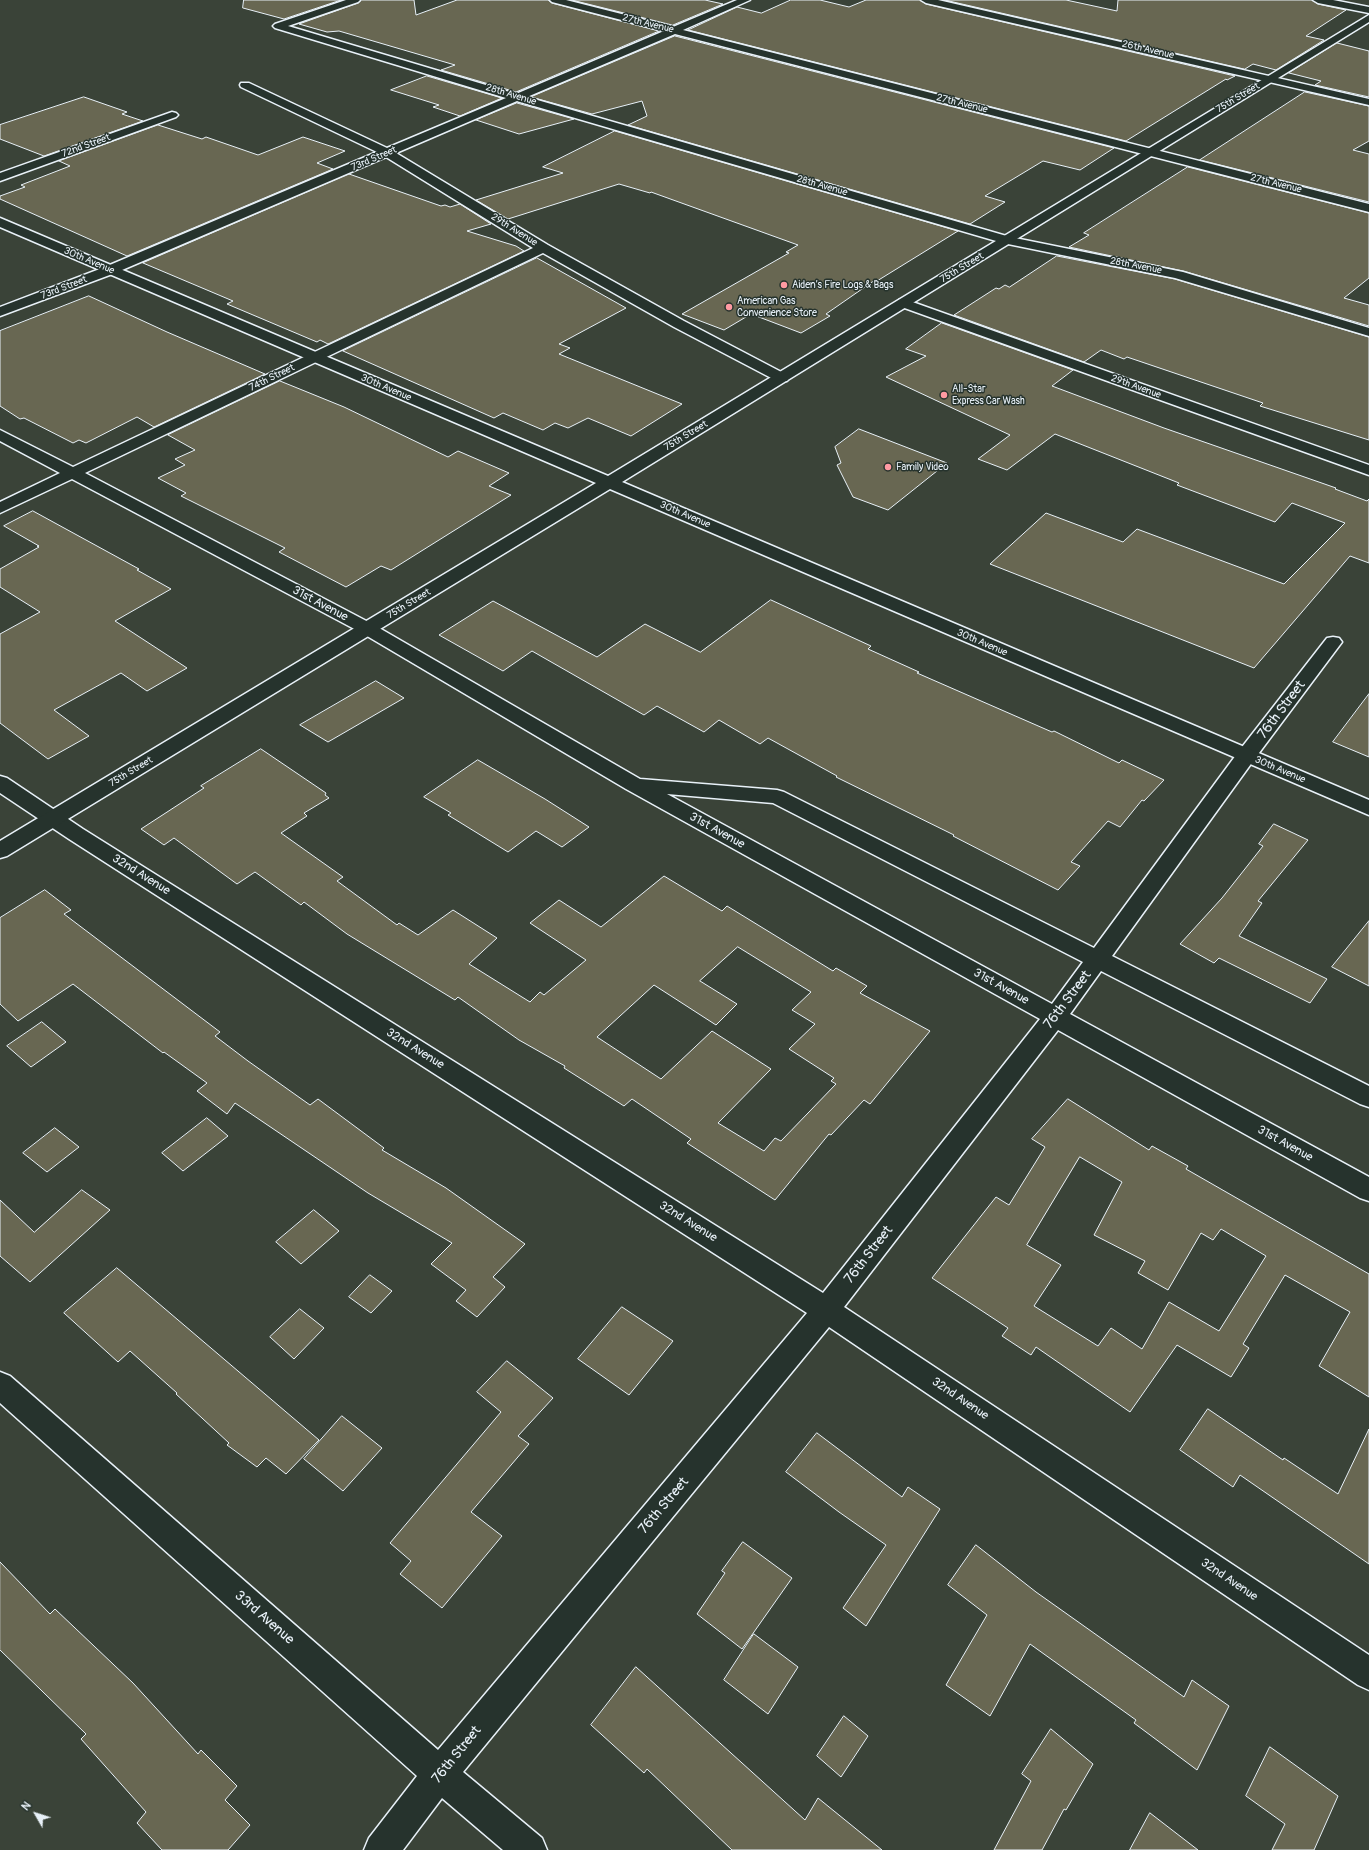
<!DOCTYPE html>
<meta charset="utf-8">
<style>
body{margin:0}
#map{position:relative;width:1369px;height:1850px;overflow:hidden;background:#3a4338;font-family:Pangolin,sans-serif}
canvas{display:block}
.north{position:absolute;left:16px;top:1794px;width:40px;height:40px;-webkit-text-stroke:3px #26332d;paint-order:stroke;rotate:309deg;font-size:11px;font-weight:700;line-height:16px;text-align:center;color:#e8f1f8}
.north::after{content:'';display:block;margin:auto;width:14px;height:18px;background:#e8f1f8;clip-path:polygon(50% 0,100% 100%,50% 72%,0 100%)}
</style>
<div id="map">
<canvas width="1369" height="1850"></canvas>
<div class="north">N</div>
</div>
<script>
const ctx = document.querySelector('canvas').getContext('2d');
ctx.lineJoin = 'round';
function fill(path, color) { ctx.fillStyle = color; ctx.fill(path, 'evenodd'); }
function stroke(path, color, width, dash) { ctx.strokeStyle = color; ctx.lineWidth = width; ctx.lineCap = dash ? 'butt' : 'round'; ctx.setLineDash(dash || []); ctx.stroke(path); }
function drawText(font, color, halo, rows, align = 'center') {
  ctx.font = font + ' Pangolin,sans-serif'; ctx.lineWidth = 3; ctx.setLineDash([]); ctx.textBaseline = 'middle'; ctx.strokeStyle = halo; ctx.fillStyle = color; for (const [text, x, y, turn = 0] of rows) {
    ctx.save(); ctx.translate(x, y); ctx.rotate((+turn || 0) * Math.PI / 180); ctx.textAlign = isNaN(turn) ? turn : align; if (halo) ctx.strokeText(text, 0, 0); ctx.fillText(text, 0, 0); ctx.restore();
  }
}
const building = new Path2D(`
 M244,0h97l-57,19 -41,-11z
 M362,0h52l2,15 41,-15h91l4,3 107,28 -143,61 -75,-22 14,-5 -116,-34 -12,1 -28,-8 59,-21z
 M572,0h133l18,4 -50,21z
 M791,0h29l29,7 17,-7h54l6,4 309,72 -8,4 -1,-1 -100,62 -438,-111 49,-23 24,6z
 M945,0h121l51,11 1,-11h194l6,4 28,6 -40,26 18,4 -48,30 -23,-6 -8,5z
 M675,36l439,112 -34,22 -37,-9 -58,35 20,6 -35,22 -342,-99 19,-9 -5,-15 -50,13 -61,-17z
 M1337,43l32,8v46l-54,-12 6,-4 -32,-8z
 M427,76l75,22 -42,18 -27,-9 6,-2 -48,-15z
 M1305,92l64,14v35l-16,9 16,4v48l-169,-42z
 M84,97l43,15 -5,2 21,7 -99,35 -44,-17v-14z
 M517,103l57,16 -55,15 -43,-14z
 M158,125l44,14 4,-2 52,18 45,-18 42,14 -28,12 16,6 -206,87 -127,-57v-3l25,-9 -4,-2 49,-19 -11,-5z
 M615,131l343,100 -81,50 -2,-1 -49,34 4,2 -29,17 -50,-19 -27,16 -42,-16 107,-61 -3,-1 12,-7 -147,-53 -1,1 -31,-9 -111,35 -32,-19 87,-27 -20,-6z
 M1188,167l181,46v65l-25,20 25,7v21l-186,-55 -114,-24 20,-12 -5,-2z
 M349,174l92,32 4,-1 5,2 10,-3 31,20 -24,7 49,15 8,5 -196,93 -8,-4 -3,2 -90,-38 6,-3 -90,-38z
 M1057,256l118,23 194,58v103l-109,-34 3,-3 -136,-46 -3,2 -23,-9 -17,12 -130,-47 42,-27 3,1 6,-4 4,2z
 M537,258l89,50 -67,36 11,4 -11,6 123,50 -51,32 -43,-18 -20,10 -13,-5 -12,7 -40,-17 -9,5 -151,-67z
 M89,296l78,36 98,42 -111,53 -17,-10 -51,26 -7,-3 -6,3 -49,-25 -4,1 -20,-13v-75z
 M942,323l131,47 -21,16 112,42 172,60 -1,1 32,12 2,-2v64l-19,-7 -96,112 -264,-104 56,-51 77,29 14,-13 147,55 61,-61 -53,-20 -17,19 -98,-37 2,-2 -124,-49 -48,36 -29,-11 32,-24 -124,-58 40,-21 -20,-7z
 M280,381l64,26 104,50 10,-6 51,22 -20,13 22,9 -120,75 -10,-4 -35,21 -67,-35 6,-4 -104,-52 5,-3 -28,-15 27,-13 -10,-6 20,-9 -27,-15z
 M859,429l88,34 -59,47 -35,-13 -16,-32 4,-2 -6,-16z
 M33,511l106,58 -2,1 34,19 -56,32 72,47 -40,23 -26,-18 -67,37 35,26 -41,23 -48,-36v-89l40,-22 -40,-25v-18l39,-22 -2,-1h2l-35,-20z
 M771,600l100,46 -3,3 51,23 -2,1 135,59 2,-1 65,32 3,-3 42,20 -20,21 -2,-1 -22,27 -12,-6 -37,41 9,4 -22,24 -105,-54 1,-1 -118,-58 1,-1 -69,-38 -8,6 -41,-24 -15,12 -47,-26 -13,9 -112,-64 -29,20 -64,-36 54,-34 104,56 48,-33 55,28z
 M376,681l28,17 -76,44 -28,-17z
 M1369,694v63l-36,-15z
 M261,749l65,44 -1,2 4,3 -25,15 3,3 -26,17 62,44 -6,4 60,44 2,-2 19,12 35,-25 44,28 -28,26 61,38 10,-10 4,3 42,-35 -56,-37 29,-23 42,27 63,-51 58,35 5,-5 106,65 3,-3 31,18 -7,7 70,38 -60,73 -6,-4 -33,35 -2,-1 -54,66 -88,-57 4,-4 -59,-40 -8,7 -60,-38 1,-2 -46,-26 -61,-43 -3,3 -108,-66 -43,-32 -3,3 -46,-33 -18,12 -63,-46 -10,7 -23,-16 63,-41 -3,-2zM738,947l73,45 -19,18 23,14 -26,25 45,29 -3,3 5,3 -55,57 -6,-3 -11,13 -46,-28 53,-54 -59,-38 -51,48 -64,-42 57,-52 62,40 21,-21 -37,-23z
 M478,760l67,39 44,28 -27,20 -26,-16 -28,21 -60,-37 3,-2 -27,-16z
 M1274,824l34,16 -50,61 4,2 -23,33 88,43 -17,24 -91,-45 -5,5 -34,-19 42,-46 41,-52 -4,-2z
 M45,890l26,20 -7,4 156,118 -5,4 33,25 62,44 8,-6 66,49 -2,2 64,38 79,56 -32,33 12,10 -28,30 -21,-16 10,-11 -35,-26 21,-21 -84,-50 -133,-90 -8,11 -30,-23 10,-8 -43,-31 -1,1 -90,-69 -55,37 -18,-17v-86z
 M1369,921v65l-37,-19z
 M42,1022l24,20 -35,25 -24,-21z
 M1068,1099l81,51 3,-4 36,20 -2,3 183,105v123l-50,-31 31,-54 -65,-37 -42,69 6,4 -18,29 -54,-32 -47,67 -94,-65 -5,8 -29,-19 6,-8 -76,-50 64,-81 13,8 36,-58 -13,-8zM1080,1157l42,25 -28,53 51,26 -7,12 30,17 33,-57 12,7 8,-11 45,27 -47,75 -50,-29 -27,47 -31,-21 -13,18 -64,-40 27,-41 -34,-20z
 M207,1118l21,18 -45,35 -21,-18z
 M55,1128l24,19 -32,25 -24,-19z
 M82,1190l28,20 -80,72 -30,-26v-56l34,32z
 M314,1210l25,21 -38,33 -25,-22z
 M117,1268l202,172 -33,34 -20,-16 -9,9 -30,-22 2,-2 -53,-49 1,-1 -47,-42 -12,11 -54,-49z
 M370,1275l22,16 -21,22 -22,-16z
 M622,1307l51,34 -44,54 -51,-36z
 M300,1309l24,19 -30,31 -24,-22z
 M507,1361l46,37 -35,38 11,8 -58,68 31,24 -60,72 -42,-34 11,-13 -21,-18 111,-131 -24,-20z
 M1208,1409l75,51 1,-2 54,36 31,-65v135l-129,-89 -7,12 -53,-37z
 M342,1416l40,32 -39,43 -39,-32z
 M817,1433l85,64 6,-10 32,22 -74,117 -23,-18 43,-63 -47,-33 -53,-40z
 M743,1542l49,36 -50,71 -45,-35 28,-41 -3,-2z
 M976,1545l60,47 148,105 8,-17 37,26 -32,64 -63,-47 2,-3 -106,-76 -40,72 -44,-31 41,-70 -39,-30z
 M0,1562l50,52 5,-5 78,74 65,71 3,-4 36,36 -12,14 25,25 -22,25h-66l-25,-27 9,-11 -65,-73 5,-5 -86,-84z
 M754,1634l44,33 -30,47 -44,-34z
 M636,1667l169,153 13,-22 64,52h-150l-85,-81 -3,4 -53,-48z
 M844,1716l24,20 -27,41 -24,-21z
 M1051,1729l42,35 -27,46 -2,-1 -22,41h-48l37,-69 -9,-7z
 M1270,1747l68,49 -24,54h-42l13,-26 -39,-28z
 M1150,1813l48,37h-68z`);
fill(building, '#686752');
stroke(building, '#e8f1f8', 1);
const street = new Path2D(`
 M346,0h14l-2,2 -70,24 228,68 148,-63 -112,-29 -2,-2h16l107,27 64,-27h13l-67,30 686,174v8l-694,-178 -148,63 483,140 173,35 186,56v8l-194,-58 -172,-35 -486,-142 -121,52 152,92 136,76 103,54 2,3 -2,3h-10l-103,-54 -131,-74 -458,220 289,152 266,154 137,11 7,2 310,156 145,-197 88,-113 6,-1 6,1 3,4 -3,4 -86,115 -141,195 257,130v21l-9,-3 -259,-133 -31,43 299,163v24l-9,-3 -302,-168 -214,277 525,348v35l-11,-5 -529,-358 -366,445 79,66 5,12h-44l-61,-52 -39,52h-39l5,-12 48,-62 -417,-373v-31l10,4 428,374 369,-437 -738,-474 -69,-46v-17l7,2 76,51 740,464 217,-274 -414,-230 -264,-156 -290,-154 -72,34v-11l60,-29 -60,-32v-11l73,37 460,-219 -147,-91 -271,116 -115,43v-9l105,-40 272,-115 -136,-65 -1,-2 1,-2h8l138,65 119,-50 -231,-70 -2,-2 2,-2zM667,794l106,9 310,159 -31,42z
 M921,0h17l431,99v6l-443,-102z
 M1313,0h20l36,7v6l-51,-10z
 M172,112l4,1 2,2 -2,2 -176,64v-8z
 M904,299l465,166v10l-470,-169 -2,-3 2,-3z`);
const secondary = new Path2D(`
 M1369,15v7l-747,460 747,318v15l-759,-326 -603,367 -7,2v-17l596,-358 -596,-256v-9l608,258z`);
stroke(street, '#e8f1f8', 3);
stroke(secondary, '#e8f1f8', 3);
fill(street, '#26332d');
fill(secondary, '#26332d');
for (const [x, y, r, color] of [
 [784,285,4,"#ff9aa2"],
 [729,307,4,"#ff9aa2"],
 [944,395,4,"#ff9aa2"],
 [888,467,4,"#ff9aa2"]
]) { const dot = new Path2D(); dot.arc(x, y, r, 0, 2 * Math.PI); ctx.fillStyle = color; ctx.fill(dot); stroke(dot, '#26332d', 1.5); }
drawText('10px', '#e8f1f8', '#26332d', [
 ["27th Avenue",648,24,14],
 ["26th Avenue",1148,50,13],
 ["28th Avenue",511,95,17],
 ["75th Street",1238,98,-31],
 ["27th Avenue",962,104,14],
 ["72nd Street",86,146,-20],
 ["73rd Street",374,159,-23],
 ["27th Avenue",1276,184,14],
 ["28th Avenue",822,186,16],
 ["29th Avenue",514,230,32],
 ["30th Avenue",89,261,23],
 ["28th Avenue",1136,266,11],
 ["75th Street",962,268,-31],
 ["73rd Street",64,288,-21],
 ["74th Street",272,378,-26],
 ["29th Avenue",1136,387,20],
 ["30th Avenue",386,388,23],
 ["75th Street",686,436,-31],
 ["30th Avenue",685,515,23],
 ["75th Street",409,604,-31],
 ["30th Avenue",982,643,23],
 ["30th Avenue",1280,770,23],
 ["75th Street",131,772,-31]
]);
drawText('10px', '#e8f1f8', '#26332d', [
 ["Aiden’s Fire Logs & Bags",792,285],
 ["American Gas",737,301],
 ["Convenience Store",737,313],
 ["All-Star",952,389],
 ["Express Car Wash",952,401],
 ["Family Video",896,467]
], 'left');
drawText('12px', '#e8f1f8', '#26332d', [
 ["31st Avenue",320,604,28],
 ["31st Avenue",717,831,29],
 ["32nd Avenue",141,875,32],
 ["31st Avenue",1001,987,29],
 ["32nd Avenue",415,1049,32],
 ["31st Avenue",1285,1144,29],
 ["32nd Avenue",688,1222,32],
 ["32nd Avenue",960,1399,34],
 ["32nd Avenue",1229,1580,34]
]);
drawText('14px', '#e8f1f8', '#26332d', [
 ["76th Street",1282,710,-53],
 ["76th Street",1068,1000,-53],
 ["76th Street",869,1255,-52],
 ["76th Street",664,1506,-50],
 ["33rd Avenue",264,1618,41],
 ["76th Street",457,1755,-51]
]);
</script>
